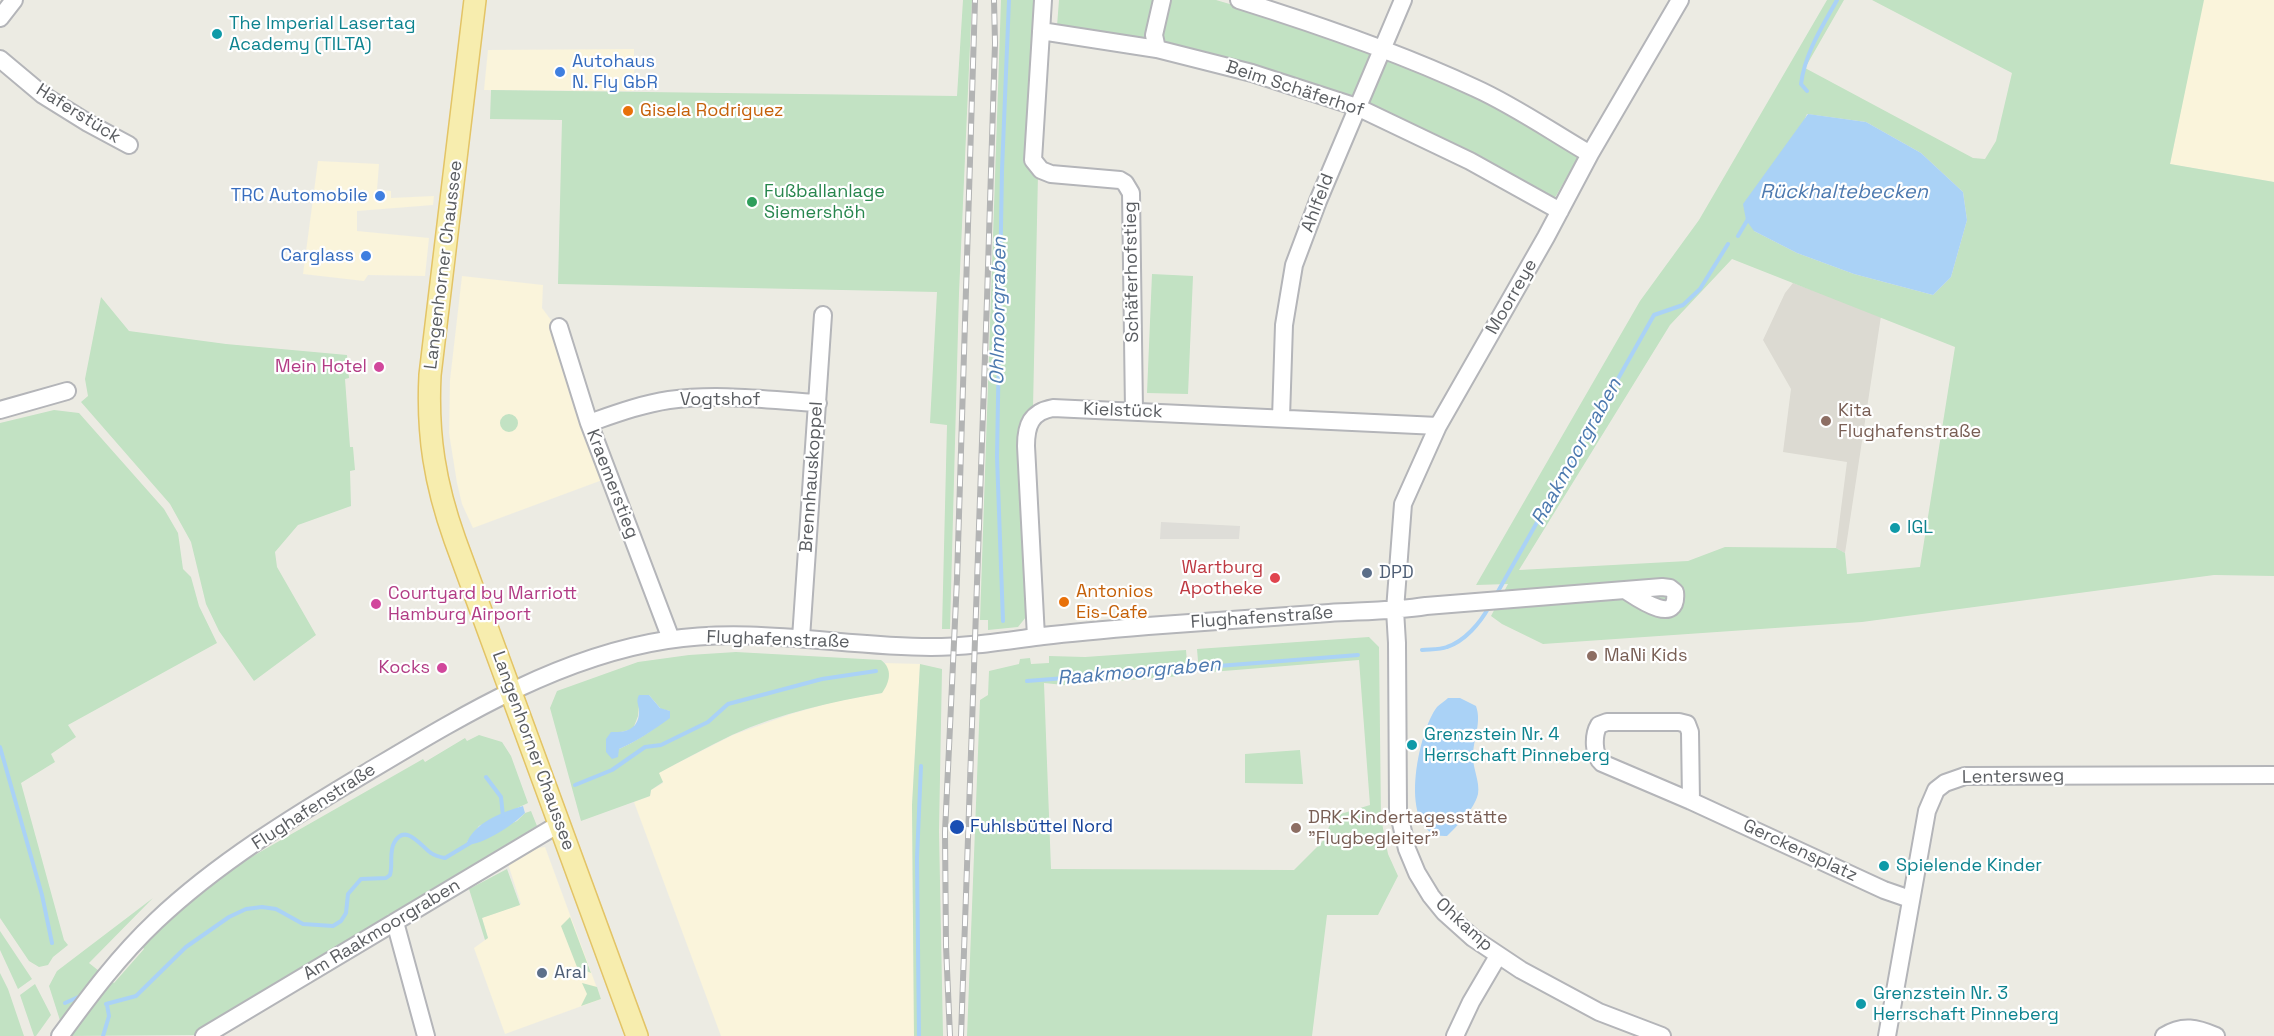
<!DOCTYPE html>
<meta charset="utf-8">
<style>
body{margin:0}
canvas{display:block;background:#ecebe3}
</style>
<canvas width="2274" height="1036"></canvas>
<script>
const ctx = document.querySelector('canvas').getContext('2d');
ctx.lineJoin = 'round';
function fill(path, color) { ctx.fillStyle = color; ctx.fill(path, 'evenodd'); }
function stroke(path, color, width, dash) { ctx.strokeStyle = color; ctx.lineWidth = width; ctx.lineCap = dash ? 'butt' : 'round'; ctx.setLineDash(dash || []); ctx.stroke(path); }
function drawText(font, color, halo, rows, align = 'center') {
  ctx.font = font + ' "Space Grotesk",sans-serif'; ctx.lineWidth = 4.5; ctx.setLineDash([]); ctx.textBaseline = 'middle'; ctx.strokeStyle = halo; ctx.fillStyle = color; for (const [text, x, y, turn = 0] of rows) {
    ctx.save(); ctx.translate(x, y); ctx.rotate((+turn || 0) * Math.PI / 180); ctx.textAlign = isNaN(turn) ? turn : align; if (halo) ctx.strokeText(text, 0, 0); ctx.fillText(text, 0, 0); ctx.restore();
  }
}
fill(new Path2D(`
 M2203,0h71v182l-104,-18z
 M634,49v42l-150,-1 4,-40z
 M318,161l61,3 -2,26 14,1v7l43,-2 -1,9 -76,6v20l72,7 -4,38 -57,-1 -4,6 -61,-7z
 M462,276l81,9 -1,23 9,12 24,85 30,74 -132,49 -11,-24 -5,-21 -8,-50 1,-53z
 M885,663l35,1 -8,141 2,231h-193l-87,-234 16,-6 1,-6 12,-7 -5,-10 75,-38 58,-21 42,-12 49,-9 5,-27z
 M545,847l56,152 -96,35 -31,-86 14,-10 -6,-20 39,-14 -13,-40 30,-16z`), '#faf4db');
fill(new Path2D(`
 M1161,522l79,4 -1,13h-79z`), '#deddd8');
fill(new Path2D(`
 M1793,283l88,33 -36,237 -9,-5 11,-86 -64,-10 8,-63 -28,-49 22,-47z`), '#dcdad2');
fill(new Path2D(`
 M963,0h9l-13,293 -9,336h-8l5,-204 -17,-2 7,-131 -379,-8 4,-164 -72,-1 1,-29 466,6z
 M1001,0h36l1,174 -5,234 -15,31 8,178 -8,10 -30,3v-10h-8z
 M1059,0h157l106,31 163,68 96,54 -28,48 -210,-103 -286,-72z
 M1827,0h17l-39,68 168,90 12,1 11,-18 16,-68 -140,-73h332l-34,164 104,18v394l-60,-1 -352,47 -319,22 -41,-20 -11,-8 17,-32 -32,1 164,-284 59,-81zM1807,114l59,8 55,31 42,39 4,28 -16,57 -18,18 -79,-21 -57,-21 -43,-22zM1732,259l223,88 -35,220 -73,7 -2,-21 -9,-5 -111,-1 -37,14 -169,9 151,-245z
 M1152,274l41,2 -5,118 -41,-1z
 M101,297l28,34 97,13 121,11 2,23 -4,1 5,68h3l2,23 -5,1 1,35 -53,19 -23,27 2,15 39,68 -62,46 -35,-50 -13,-27 -15,-62 -21,-38 -89,-102 7,-6 -3,-17z
 M54,410l25,3 85,96 14,24 5,36 8,8 8,29 18,37 -149,82 8,12 -25,17 4,8 -34,21 43,157 4,5 -15,12 -5,8 -9,2 -10,-6 -29,-43v-495z
 M500 423a9 9 0 1 1 18 0a9 9 0 1 1-18 0Z
 M1369,637l10,10 2,171 7,36 10,22 -20,39h-51l-15,121h-345l13,-336 8,-5 1,-24 30,-7 1,-5 10,-1 1,6 18,-1v-7l36,1 101,-7 2,24 -7,2 -117,9 -20,-2 7,186 243,1 28,-28 12,-26 36,-11 -11,-145 -160,13 -2,-24z
 M736,652l145,8c12,9 9,22 1,33 -51,9 -102,20 -150,42 -25,12 -49,25 -73,38l4,9 -12,8 -1,6 -69,25 -31,-113 7,-17 81,-29 51,-7zM649,695l12,14 9,2 -1,7c-15,11 -33,24 -50,31l-1,3 3,-20 12,-3 5,-13 1,-10z
 M920,664l22,5 -3,162 4,205h-29l-2,-231z
 M479,735l23,7 9,14 17,47 -49,23 -12,16 50,-21 8,-8 6,-2 6,15 -343,209 -129,1 -16,-50 8,-15 96,-73 -64,65 25,20 30,-34 -3,-4 22,-22 52,-42 31,-21 177,-101 2,3 40,-24 2,3z
 M1300,750l3,34 -58,-1v-29z
 M507,869l13,36 -38,13 6,20 -3,2 -16,-51z
 M570,917l21,56 -14,-6 -16,-41z
 M0,931l32,48 -14,10 -18,-39z
 M0,973l8,16 16,47h-24z
 M582,983l15,4 4,12 -20,7 6,-12z
 M35,984l16,31 -15,21h-2l-14,-41z`), '#c2e2c3');
fill(new Path2D(`
 M1808,114l58,8 55,31 42,39 4,28 -16,57 -18,18 -79,-21 -57,-21 -43,-22 -8,-11 -3,-16z
 M639,695h10l11,13 10,3v7c-15,11 -34,24 -51,31l-1,8 -6,2 -6,-7v-13l5,-7c17,1 29,-4 28,-23 -1,-6 -3,-8 0,-14z
 M1448,698h12l16,8c6,17 -3,33 -3,51 0,12 7,25 5,37 -4,16 -20,31 -31,42 -52,3 -29,-105 -10,-129 3,-3 8,-6 11,-9z
 M523,806l2,7c-12,12 -42,32 -59,32 7,-22 36,-33 57,-39z`), '#aad2f6');
stroke(new Path2D(`
 M1807,91l-6,-7c4,-31 21,-57 36,-84
 M1738,236l10,-17
 M1496,595l158,-280 29,-10 17,-16 28,-45
 M1003,621l-6,-164 5,-287 7,-170
 M1422,650c7,-1 17,0 25,-3 18,-6 33,-24 42,-40
 M1027,681l331,-26
 M0,747l42,148 10,48
 M486,777l15,20 2,19
 M575,785l37,-15 33,-23 16,-2 47,-23 20,-18 94,-25 54,-8
 M65,1003l18,-8
 M106,1004l30,-8 50,-49 43,-30 17,-8 16,-2 14,2 27,15 30,2 8,-5 5,-8 2,-19 13,-15 25,-1 4,-3c3,-10 -1,-23 4,-32 11,-21 27,3 37,10 4,3 9,4 14,5l25,-15
 M103,1036l6,-20 -2,-11
 M919,1036l-2,-178 4,-92`), '#aad2f6', 4);
const minor = new Path2D(`
 M1043,0l-10,160 8,10 10,4 69,6 5,3 6,10 3,218
 M1239,0c80,25 159,52 236,88 40,18 77,44 115,66
 M0,18l14,-18
 M1041,31l116,18 95,24 105,34 113,54 90,50
 M1157,49l-3,-14 8,-35
 M0,59l43,36 45,28 41,22
 M559,327l30,96 82,216
 M0,410l67,-19
 M1281,418l3,-93 10,-60 24,-64 85,-201
 M589,423c26,-9 53,-19 80,-23 49,-7 100,0 149,3
 M1036,637l-10,-191c0,-21 5,-34 27,-38l385,18
 M801,638l22,-323
 M1691,801l-1,-69 -3,-8 -8,-2h-72l-8,3c-6,10 -6,30 3,38l89,38 193,89 26,9
 M395,922l31,114
 M60,1036c30,-41 59,-80 96,-115 61,-58 138,-105 210,-148 94,-56 191,-116 301,-133 88,-14 176,7 264,7 38,0 74,-6 112,-11 35,-4 70,-7 105,-10 60,-4 120,-9 181,-13 32,-2 65,-2 97,-7l236,-19 8,1 5,4c4,36 -39,5 -50,-2
 M204,1036l355,-212
 M1455,1036l16,-34 27,-46
 M1662,1036l-63,-24 -78,-42 -48,-32 -29,-26 -13,-16 -14,-23 -10,-24 -9,-39 -1,-167 -2,-33 8,-106 35,-78 108,-189 44,-83 90,-154
 M1887,1036l40,-225 9,-21 9,-7 20,-7 309,-1
 M2164,1036c19,-12 33,-8 52,0`);
const major = new Path2D(`
 M475,0l-45,375c-3,60 5,109 25,165l182,496`);
stroke(minor, '#b4b5b9', 20);
stroke(major, '#e3c466', 24);
stroke(minor, '#fff', 16);
stroke(major, '#f7edae', 21);
const rail = new Path2D(`
 M950,1036l-4,-90 -1,-114 12,-253 18,-579
 M961,1036l26,-737 8,-256 -1,-43`);
stroke(rail, '#b3b4b4', 6);
stroke(rail, '#fff', 4, [11]);
for (const [x, y, r, color] of [
 [217,34,6,"#0f9aa8"],
 [560,72,6,"#3f7fe0"],
 [628,111,6,"#e8710a"],
 [380,196,6,"#3f7fe0"],
 [752,202,6,"#2e9e5b"],
 [366,256,6,"#3f7fe0"],
 [379,367,6,"#d1479c"],
 [1826,421,6,"#8d6e63"],
 [1895,528,6,"#0f9aa8"],
 [1367,573,6,"#5c6f8a"],
 [1275,578,6,"#e0444e"],
 [1064,602,6,"#e8710a"],
 [376,604,6,"#d1479c"],
 [1592,656,6,"#8d6e63"],
 [442,668,6,"#d1479c"],
 [1412,745,6,"#0f9aa8"],
 [957,827,8,"#1a4fb4"],
 [1296,828,6,"#8d6e63"],
 [1884,866,6,"#0f9aa8"],
 [542,973,6,"#5c6f8a"],
 [1861,1004,6,"#0f9aa8"]
]) { const dot = new Path2D(); dot.arc(x, y, r, 0, 2 * Math.PI); ctx.fillStyle = color; ctx.fill(dot); stroke(dot, '#fff', 2); }
drawText('18px', '#0d838f', '#fff', [
 ["The Imperial Lasertag",229,24],
 ["Academy (TILTA)",229,45],
 ["IGL",1907,528],
 ["Grenzstein Nr. 4",1424,735],
 ["Herrschaft Pinneberg",1424,756],
 ["Spielende Kinder",1896,866],
 ["Grenzstein Nr. 3",1873,994],
 ["Herrschaft Pinneberg",1873,1015]
], 'left');
drawText('18px', '#366cbe', '#fff', [
 ["Autohaus",572,62,"left"],
 ["N. Fly GbR",572,83,"left"],
 ["TRC Automobile",368,196],
 ["Carglass",354,256]
], 'right');
drawText('18px', '#5b5e62', '#fff', [
 ["Beim Schäferhof",1295,89,18],
 ["Haferstück",78,114,32],
 ["Ahlfeld",1318,203,-69],
 ["Langenhorner Chaussee",444,265,-83],
 ["Schäferhofstieg",1132,272,-91],
 ["Moorreye",1512,297,-60],
 ["Vogtshof",720,400],
 ["Kielstück",1123,411,2],
 ["Brennhauskoppel",812,477,-86],
 ["Kraemerstieg",612,484,69],
 ["Flughafenstraße",1262,618,-4],
 ["Flughafenstraße",778,640,2],
 ["Langenhorner Chaussee",533,751,70],
 ["Lentersweg",2013,777,-1],
 ["Flughafenstraße",314,807,-33],
 ["Gerckensplatz",1800,851,25],
 ["Ohkamp",1464,925,42],
 ["Am Raakmoorgraben",382,930,-31]
]);
drawText('18px', '#c56008', '#fff', [
 ["Gisela Rodriguez",640,111],
 ["Antonios",1076,592],
 ["Eis-Cafe",1076,613]
], 'left');
drawText('18px', '#27864d', '#fff', [
 ["Fußballanlage",764,192],
 ["Siemershöh",764,213]
], 'left');
drawText('18px', '#b23c85', '#fff', [
 ["Mein Hotel",367,367],
 ["Courtyard by Marriott",388,594,"left"],
 ["Hamburg Airport",388,615,"left"],
 ["Kocks",430,668]
], 'right');
drawText('18px', '#785e54', '#fff', [
 ["Kita",1838,411],
 ["Flughafenstraße",1838,432],
 ["MaNi Kids",1604,656],
 ["DRK-Kindertagesstätte",1308,818],
 ["\"Flugbegleiter\"",1308,839]
], 'left');
drawText('18px', '#be3a42', '#fff', [
 ["Wartburg",1263,568],
 ["Apotheke",1263,589]
], 'right');
drawText('18px', '#4e5e75', '#fff', [
 ["DPD",1379,573],
 ["Aral",554,973]
], 'left');
drawText('18px', '#164399', '#fff', [
 ["Fuhlsbüttel Nord",970,827]
], 'left');
drawText('italic 20px', '#4c79af', '#fff', [
 ["Rückhaltebecken",1844,193],
 ["Ohlmoorgraben",999,311,-89],
 ["Raakmoorgraben",1577,452,-61],
 ["Raakmoorgraben",1139,672,-5]
]);
</script>
